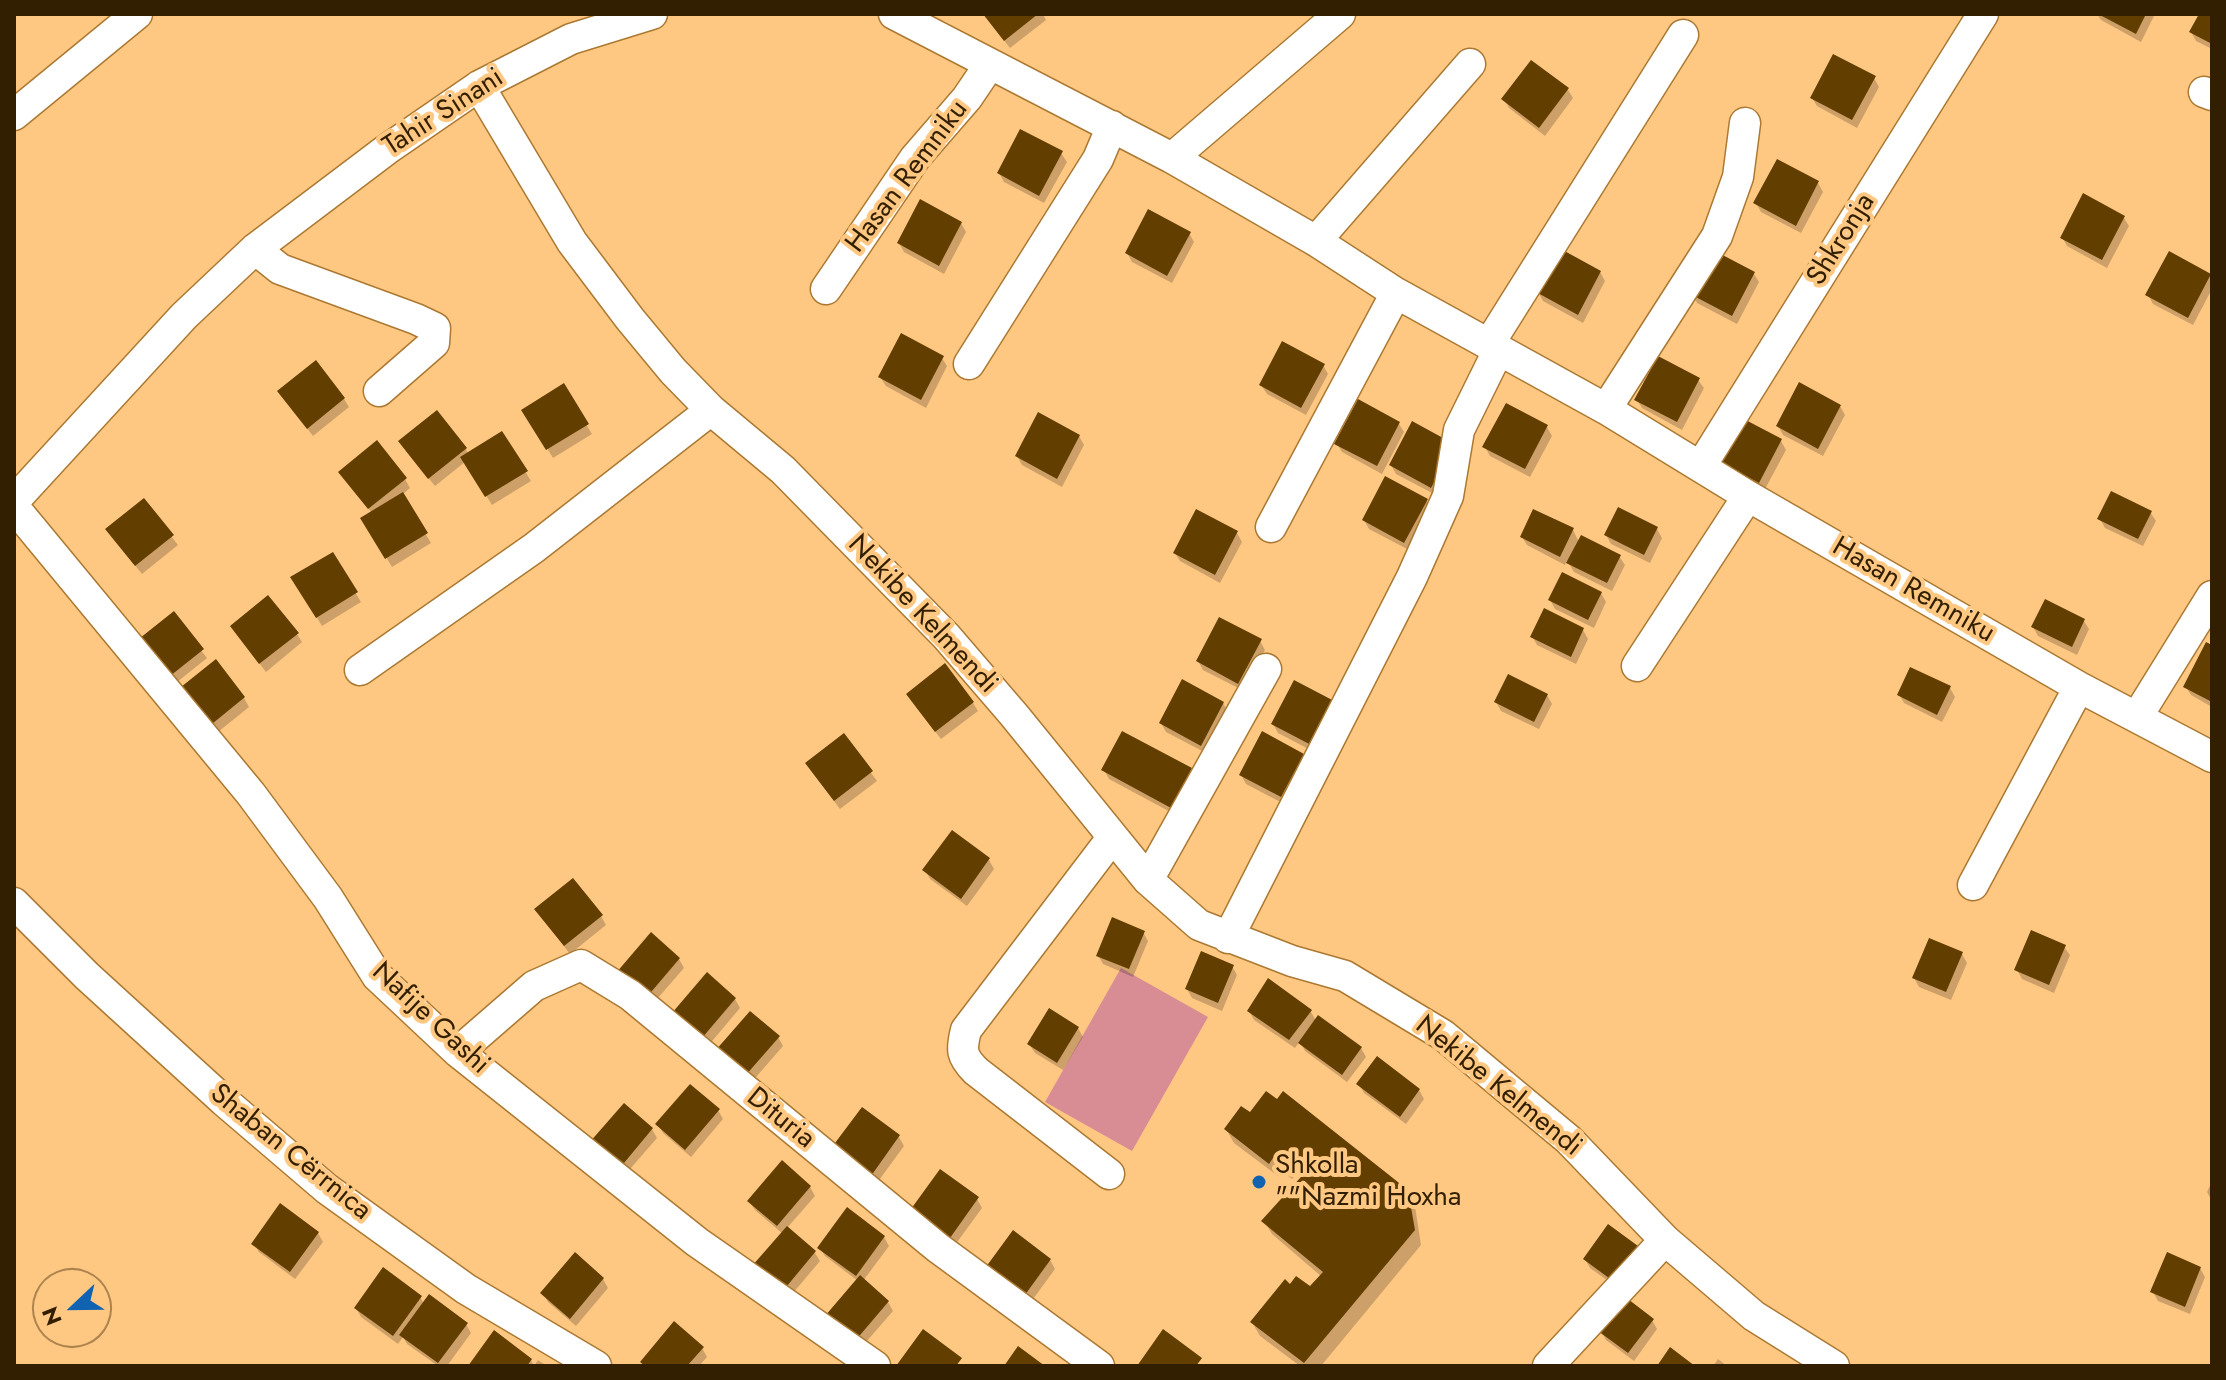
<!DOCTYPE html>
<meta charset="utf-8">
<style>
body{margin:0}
#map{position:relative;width:2226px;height:1380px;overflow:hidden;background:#ffc882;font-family:Jost,sans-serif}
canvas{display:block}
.frame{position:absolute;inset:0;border:16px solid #321e01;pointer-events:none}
.north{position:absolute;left:32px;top:1268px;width:80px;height:80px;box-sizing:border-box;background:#ffc882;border:2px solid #ad844e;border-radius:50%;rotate:248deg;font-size:22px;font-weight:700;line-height:32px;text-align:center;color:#321e01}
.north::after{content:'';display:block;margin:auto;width:28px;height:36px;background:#1163b1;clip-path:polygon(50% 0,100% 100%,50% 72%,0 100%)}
</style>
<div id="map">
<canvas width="2226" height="1380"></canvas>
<div class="frame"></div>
<div class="north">N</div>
</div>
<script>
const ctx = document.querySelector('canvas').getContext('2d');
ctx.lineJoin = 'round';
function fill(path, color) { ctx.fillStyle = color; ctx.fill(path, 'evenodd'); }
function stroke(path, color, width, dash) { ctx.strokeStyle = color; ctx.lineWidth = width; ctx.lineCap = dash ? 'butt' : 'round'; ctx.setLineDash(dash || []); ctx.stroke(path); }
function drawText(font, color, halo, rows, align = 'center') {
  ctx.font = font + ' Jost,sans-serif'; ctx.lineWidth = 8; ctx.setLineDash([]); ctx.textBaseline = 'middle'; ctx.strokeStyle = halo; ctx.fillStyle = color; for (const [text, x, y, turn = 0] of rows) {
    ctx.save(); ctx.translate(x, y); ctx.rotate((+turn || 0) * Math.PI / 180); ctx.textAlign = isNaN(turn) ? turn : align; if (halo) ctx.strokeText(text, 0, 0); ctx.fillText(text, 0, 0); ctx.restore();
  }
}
fill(new Path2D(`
 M1121,968l87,49 -76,134 -87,-49z`), '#d88c94');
fill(new Path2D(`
 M983,14h60l3,6 -36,28z
 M2097,14h58l-14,28 -40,-22z
 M2201,14h11v35l-16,-8 -5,-9z
 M1874,78l5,9 -22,41 -40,-22 -5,-8z
 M1568,90l5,8 -28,38 -36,-28 -5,-9z
 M1061,153l6,9 -23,41 -40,-21 -5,-9z
 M1818,183l5,9 -22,41 -40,-21 -5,-9z
 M2124,218l5,8 -22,42 -40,-22 -5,-9z
 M961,223l5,9 -22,42 -40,-22 -5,-9z
 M1189,233l5,9 -22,41 -40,-21 -5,-9z
 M1600,272l5,9 -22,42 -40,-22 -5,-9z
 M1754,274l5,8 -22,42 -40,-21 -5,-9z
 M2210,275l2,4v10l-19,36 -40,-21 -5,-9z
 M942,358l5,8 -21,42 -40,-22 -6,-9z
 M1323,365l5,9 -22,41 -39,-21 -6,-9z
 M1698,380l6,8 -22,42 -40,-22 -5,-8z
 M563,386l29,48 -39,24 -29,-48z
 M279,392l65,7 5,8 -36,29z
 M1840,406l5,9 -22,41 -40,-21 -5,-9z
 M1399,424l5,8 -22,42 -40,-22 -5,-8z
 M1547,427l5,9 -22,41 -40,-21 -5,-9z
 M502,433l29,48 -39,24 -27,-43 -30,24 -29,-35 60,-2 2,5z
 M1079,436l5,9 -22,42 -40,-22 -5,-9z
 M1781,441l5,9 -22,41 -40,-21z
 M1453,446l-17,49 -40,-21 -5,-9z
 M405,479l5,9 -8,7 29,48 -39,24 -29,-48 9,-6 -26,-32z
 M1426,500l5,9 -22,41 -40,-21 -5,-9z
 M144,501l34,44 -36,29 -29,-36z
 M2150,512l6,9 -13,25 -38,-18 -5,-9z
 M1657,529l5,9 -12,25 -39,-19 -5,-9z
 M1573,530l6,12 40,14 6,9 -13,26 -38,-19 -7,-12 -2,5 -38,-20 -5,-8z
 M1237,533l5,9 -22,41 -40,-22 -5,-8z
 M332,554l29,48 -39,24 -29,-48z
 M1601,593l5,9 -12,26 -39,-19 -5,-9z
 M173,614l34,44 -36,29z
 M2084,621l5,8 -12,26 -39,-19 -5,-9z
 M232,627l65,7 5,8 -36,30z
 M1583,630l5,9 -12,25 -39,-19 -5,-9z
 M1260,641l5,9 -21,41 -41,-21 -5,-9z
 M2212,648v59l-21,-12 -5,-8z
 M1295,682l23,72 -40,-21 -5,-9z
 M1950,688l5,9 -13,25 -38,-19 -5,-9z
 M179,691l65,7 5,9 -36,29z
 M1547,695l5,9 -13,25 -38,-18 -5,-9z
 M913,703h60l5,8 -37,28z
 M1223,703l5,9 -22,41 -40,-21 -5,-9z
 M844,736l33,45 -37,28 -28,-37z
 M1303,755l5,9 -22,41 -40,-21 -5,-9z
 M1104,770h87l5,9 -20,36 -67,-36z
 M952,833l37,27 5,9 -27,37 -37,-27 -5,-9z
 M601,916l5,9 -36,29 -28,-36z
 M1143,932l5,9 -15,36 -30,-13 -5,-9z
 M2064,947l6,8 -16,38 -32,-14 -5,-9z
 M1962,954l5,9 -16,37 -32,-13 -5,-9z
 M679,959l5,9 -33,38 -28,-24z
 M1232,966l5,9 -15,36 -30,-13 -5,-9z
 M735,999l5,9 -32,38 -28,-24z
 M1249,1011l62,1 5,9 45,27 5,9 -19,25 -42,-31 -5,-10 -5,7 -41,-28z
 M1078,1028l5,9 -20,33 -28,-17 -6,-9z
 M778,1037l5,9 -33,38 -27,-24z
 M1359,1084l60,6 5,9 -18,25 -42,-31z
 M718,1110l5,9 -32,38 -28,-24 -5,-9z
 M862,1110l37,27 5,9 -27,37 -37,-27z
 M652,1129l5,9 -33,38 -28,-24z
 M1226,1129l180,63 9,14 6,39 -100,121h-21l-40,-30 -8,-14 38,-35 20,2 12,-12 -50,-43 -8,-13 45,-50 -6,-4 -11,12 -10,-8 -4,5 -44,-33z
 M2212,1181v20l-5,-9z
 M810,1187l5,9 -28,32 28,25 5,8 -32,38 -5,-65 -28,-24 -6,-9z
 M977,1199l5,9 -27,37 -37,-27z
 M318,1233l5,9 -28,37 -36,-27 -5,-8z
 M884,1237l5,9 -26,35 25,21 5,9 -33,38 -27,-24 25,-44 -33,-25 -5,-8z
 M1637,1247l5,9 -24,32 -28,-20 -5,-9z
 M1050,1260l5,9 -27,37 -37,-27z
 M2200,1268l5,9 -15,37 -32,-13 -5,-9z
 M603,1279l5,9 -32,38 -28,-24 -5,-9z
 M420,1297l4,7 42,20 5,9 -24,33h-9l-31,-22 -4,-7 -5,7 -37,-27 -5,-9z
 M1652,1320l5,9 -23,32 -28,-21 -5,-9z
 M702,1348l5,9 -8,9h-55l-2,-4z
 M1718,1359l9,7h-14z
 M531,1360l3,6 4,-6 9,6h-77z`), '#0003');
fill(new Path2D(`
 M983,14h55l-34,27z
 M2098,14h48l-10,20z
 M2199,14h13v30l-23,-12z
 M1833,54l43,22 -24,44 -42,-22z
 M1531,60l38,28 -30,40 -38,-29z
 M1020,129l43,22 -24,45 -42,-23z
 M1777,159l42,22 -23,45 -43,-23z
 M2083,193l42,23 -23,44 -42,-22z
 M920,199l42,23 -23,44 -42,-23z
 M1148,209l43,23 -24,44 -42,-23z
 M1559,248l42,23 -23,44 -42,-23z
 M1713,250l42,22 -23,44 -42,-22z
 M2169,251l42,23 -23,44 -43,-23z
 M901,333l43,23 -23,44 -43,-23z
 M1282,341l43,23 -24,44 -42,-23z
 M1658,356l42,22 -23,44 -43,-22z
 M316,360l29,38 -38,31 -30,-38z
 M1799,382l42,23 -23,44 -42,-23z
 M564,383l25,41 -43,26 -25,-40z
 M1358,399l42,23 -23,44 -43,-22z
 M1506,403l42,22 -23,44 -43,-22z
 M437,410l30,38 -39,31 -30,-38z
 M1038,412l42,23 -23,44 -42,-23z
 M1740,417l42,22 -23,44 -42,-22z
 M1412,421l42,23 -23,44 -42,-23z
 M502,431l26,40 -43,26 -25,-40z
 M377,440l30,38 -39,31 -30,-37z
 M1385,476l43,23 -24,44 -42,-23z
 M2111,491l41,20 -14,28 -41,-20z
 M403,492l25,41 -43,26 -25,-41z
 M144,498l30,37 -39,31 -30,-37z
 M1618,507l40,20 -14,28 -40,-20z
 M1196,509l42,22 -23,44 -42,-22z
 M1533,509l41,19 -14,29 -40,-20z
 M1581,535l40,20 -14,28 -41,-20z
 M333,552l25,40 -42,26 -26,-41z
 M1562,572l40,20 -14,28 -40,-20z
 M268,595l31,38 -40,31 -29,-38z
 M2045,599l40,20 -13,28 -41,-20z
 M1544,608l40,20 -13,29 -41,-20z
 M174,611l30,38 -39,31 -30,-38z
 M1219,617l43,22 -24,45 -42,-23z
 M2206,642l6,3v57l-29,-15z
 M216,659l29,38 -38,31 -31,-37z
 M945,663l29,39 -39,30 -29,-38z
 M1910,667l41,19 -14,29 -40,-20z
 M1508,674l40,20 -14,28 -40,-20z
 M1182,679l42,23 -23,44 -42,-23z
 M1294,680l42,22 -23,44 -42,-22z
 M1122,731l70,37 -21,40 -70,-38z
 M1262,731l42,23 -23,43 -42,-22z
 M844,733l29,38 -39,30 -29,-38z
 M952,830l38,28 -29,41 -39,-29z
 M573,878l30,37 -39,31 -30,-37z
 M1112,917l33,14 -16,38 -33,-13z
 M2031,930l35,15 -17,40 -35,-15z
 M651,932l29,26 -34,40 -30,-25z
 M1929,938l34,14 -17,40 -34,-14z
 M1201,951l33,14 -16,38 -33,-14z
 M707,972l29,26 -34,40 -30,-25z
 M1268,978l44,32 -23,30 -42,-29z
 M1049,1008l30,19 -22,36 -30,-19z
 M750,1011l30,25 -35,40 -30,-25z
 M1318,1015l44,32 -20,28 -44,-32z
 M1377,1056l43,33 -20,28 -44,-33z
 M690,1084l30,25 -35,41 -30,-26z
 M1266,1091l11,8 6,-8 125,99 7,40 -111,133 -54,-41 35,-43 5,5 6,-8 14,10 13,-14 -62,-51 49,-54 -15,-13 -12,12 -10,-8 -4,6 -45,-35 17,-23 9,6z
 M624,1103l29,25 -34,41 -30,-26z
 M862,1107l38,28 -29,41 -39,-29z
 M782,1160l29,26 -34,40 -30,-25z
 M940,1169l39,28 -29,41 -39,-29z
 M280,1203l39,29 -29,40 -39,-28z
 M847,1207l38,29 -29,40 -39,-28z
 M1608,1224l30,22 -25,35 -30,-22z
 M787,1226l29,25 -34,41 -30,-26z
 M1013,1230l38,29 -29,40 -39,-28z
 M575,1252l29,26 -34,41 -30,-26z
 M2167,1252l34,15 -16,40 -35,-15z
 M383,1267l39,29 -29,40 -39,-28z
 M860,1275l29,26 -34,40 -30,-25z
 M429,1294l39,29 -30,40 -39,-28z
 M1624,1296l30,23 -26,34 -30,-22z
 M674,1321l30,26 -17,19h-42l-5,-4z
 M923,1329l39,29 -6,8h-60z
 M1163,1329l39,29 -6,8h-59z
 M494,1330l38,29 -5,7h-59z
 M1018,1346l27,20h-41z
 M1670,1347l25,19h-38z`), '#623e00');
const minor = new Path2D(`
 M894,14l278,144 144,83 80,52 210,116 142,87 331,191 133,70
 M479,86l93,156 58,77 43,52 38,39 72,60 163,166 68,79 134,165 51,45 93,36 53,15 98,59 126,105 96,100 89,76 80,50
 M2204,92l8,3
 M14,115l123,-101
 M1172,158l168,-144
 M1316,241l154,-177
 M255,249l25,20 136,50 19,9 -1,15 -55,48
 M826,289l89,-131 52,-60 23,-34
 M1489,344l194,-309
 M969,364l129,-205 14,-33
 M1606,409l111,-173 21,-59 7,-54
 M1701,466l282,-452
 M14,501l170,-185 71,-67 131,-99 93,-64 92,-47 81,-25
 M14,507l237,287 77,104 49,78 81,76 239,190 178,124
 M1271,527l125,-234
 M1637,666l111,-170
 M360,670l174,-122 177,-138
 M2137,717l75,-121
 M1148,880l118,-211
 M1973,885l106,-198
 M14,903l73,73 137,125 103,88 139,100 130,77
 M1228,938l184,-361 36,-81 11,-66 40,-81
 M458,1052l76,-66 47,-21 49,30 308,253 161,118
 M1109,1174l-133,-103c-15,-15 -15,-21 -10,-41l146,-192
 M1548,1366l117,-126`);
stroke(minor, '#ab7932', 33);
stroke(minor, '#fff', 30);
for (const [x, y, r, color] of [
 [1259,1182,8,"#1163b1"]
]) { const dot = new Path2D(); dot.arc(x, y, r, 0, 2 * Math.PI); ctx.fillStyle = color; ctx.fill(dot); stroke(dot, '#ffc882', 3); }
drawText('28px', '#321e01', '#ffc882', [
 ["Tahir Sinani",444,113,-33],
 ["Hasan Remniku",908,177,-53],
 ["Shkronja",1842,240,-58],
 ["Hasan Remniku",1913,591,30],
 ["Nekibe Kelmendi",922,615,47],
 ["Nafije Gashi",430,1019,43],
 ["Nekibe Kelmendi",1498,1087,39],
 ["Dituria",780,1119,39],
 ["Shaban Cërrnica",290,1153,39]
]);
drawText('28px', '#321e01', '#ffc882', [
 ["Shkolla",1275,1166],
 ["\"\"Nazmi Hoxha",1275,1198]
], 'left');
</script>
